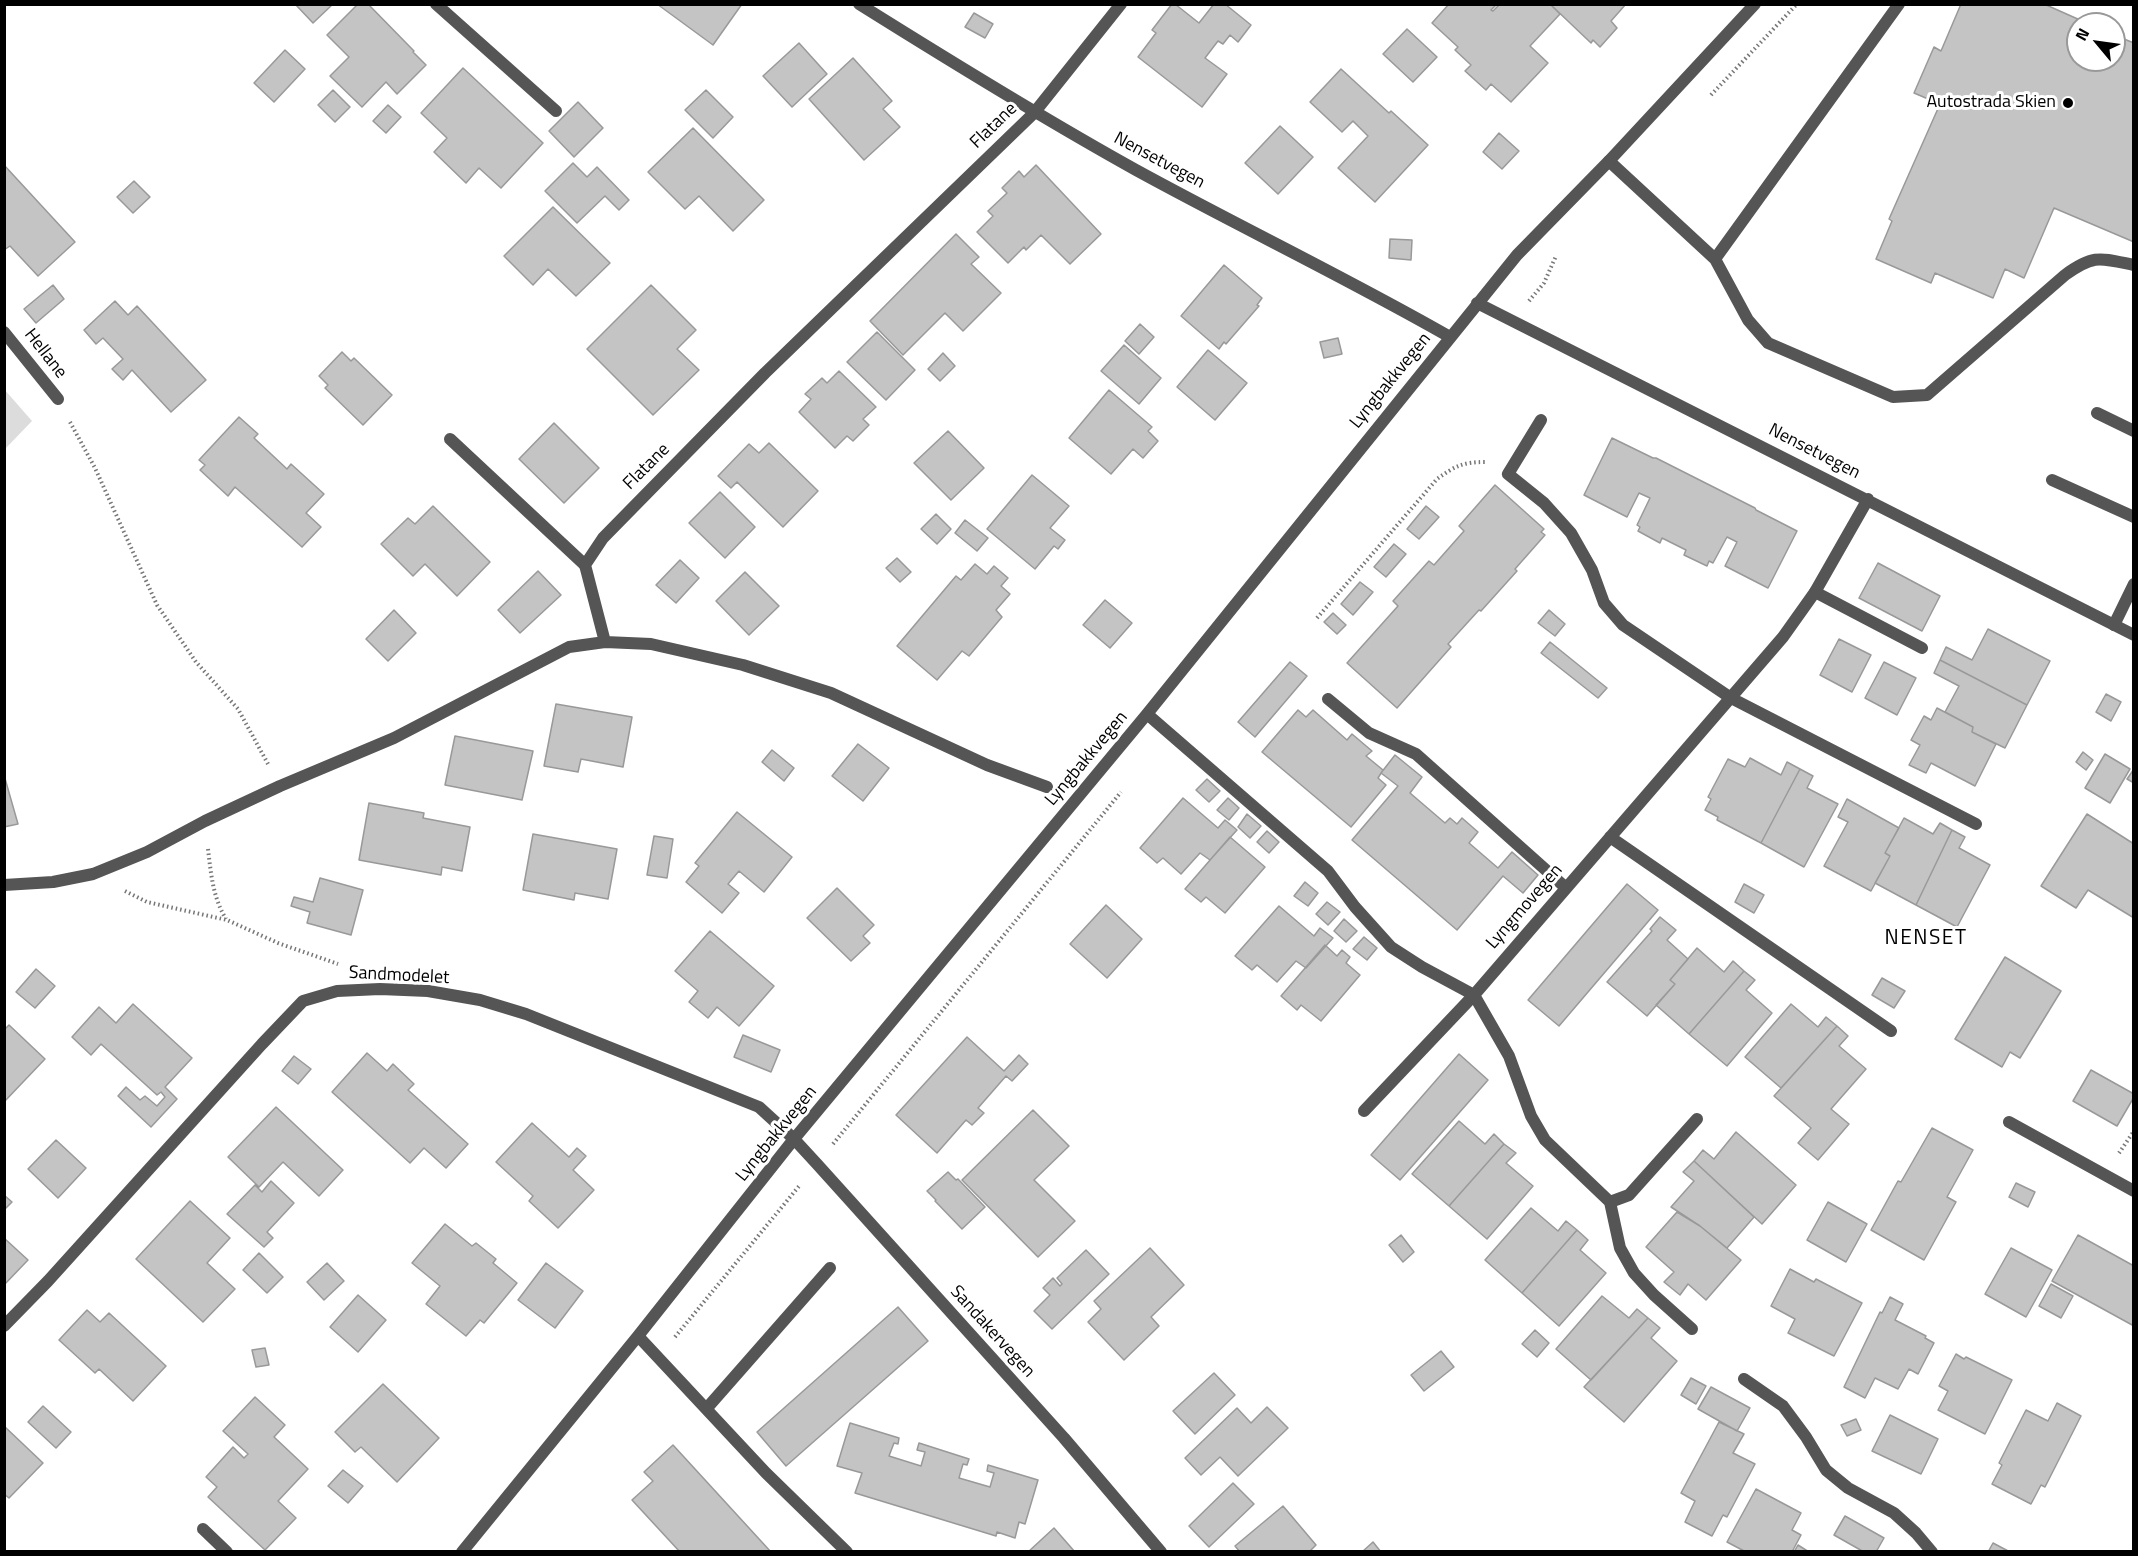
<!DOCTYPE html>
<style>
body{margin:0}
#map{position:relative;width:2138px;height:1556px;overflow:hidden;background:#fff;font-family:"Titillium Web",sans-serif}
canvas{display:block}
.frame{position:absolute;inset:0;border:6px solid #000;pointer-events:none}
.north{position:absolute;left:2066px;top:12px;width:60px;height:60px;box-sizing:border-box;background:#fff;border:2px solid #999;border-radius:50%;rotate:299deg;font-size:16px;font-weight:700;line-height:24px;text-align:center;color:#000}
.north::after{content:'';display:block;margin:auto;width:21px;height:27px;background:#000;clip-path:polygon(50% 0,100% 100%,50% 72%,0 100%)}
</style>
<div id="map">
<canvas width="2138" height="1556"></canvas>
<div class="frame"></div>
<div class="north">N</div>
</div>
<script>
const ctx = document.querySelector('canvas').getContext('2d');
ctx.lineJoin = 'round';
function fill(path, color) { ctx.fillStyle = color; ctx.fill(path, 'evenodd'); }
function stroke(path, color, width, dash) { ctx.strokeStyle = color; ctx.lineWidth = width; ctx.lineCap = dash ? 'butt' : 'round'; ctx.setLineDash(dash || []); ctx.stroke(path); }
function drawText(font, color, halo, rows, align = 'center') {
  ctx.font = font + ' "Titillium Web",sans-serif'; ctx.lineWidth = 6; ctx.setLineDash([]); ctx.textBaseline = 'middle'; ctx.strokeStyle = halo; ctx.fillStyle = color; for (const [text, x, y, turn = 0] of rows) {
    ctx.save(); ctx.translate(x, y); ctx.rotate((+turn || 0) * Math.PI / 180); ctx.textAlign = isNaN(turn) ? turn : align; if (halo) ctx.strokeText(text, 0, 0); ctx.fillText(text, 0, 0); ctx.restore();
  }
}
fill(new Path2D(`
 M4,389l28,32 -27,28h-1z`), '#dcdcdc');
const building = new Path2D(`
 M295,4h38l-20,19z
 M358,4h10l46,47 -1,1 13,13 -29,29 -11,-12 -24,25 -32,-31 19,-19 -22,-22z
 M657,4h85l-29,41z
 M1172,4h3l24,19 15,-19h11l26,21 -13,17 -8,-7 -7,9 -5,-3 -13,17 22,16 -25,33 -64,-50 18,-24 -4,-3z
 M1449,4h48l-6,6 2,1 7,-7h50l10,10 -30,32 18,17 -37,39 -20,-18 -5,6 -21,-19 6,-6 -16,-15 3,-3 -26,-24z
 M1550,4h76l-15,17 6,7 -17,19 -7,-7 -2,3z
 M1961,4h83l45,20h-11v36h36v-25l20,8v199l-80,-34 -30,70 -19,-9 -12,29 -58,-25 -4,10 -55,-24 16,-38 -3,-2 51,-115 -26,-11 20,-46 7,4z
 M974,13l19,11 -8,14 -20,-11z
 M1407,29l30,28 -24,25 -30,-28z
 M799,43l28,31 -35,33 -29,-31z
 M285,50l20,19 -31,33 -20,-19z
 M853,58l39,43 -9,8 17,18 -36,33 -55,-61z
 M463,68l80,75 -42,45 -22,-20 -13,15 -32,-31 13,-14 -26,-25z
 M1341,69l48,44 2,-2 37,34 -53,57 -37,-34 30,-32 -15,-15 -11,11 -32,-30z
 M333,90l17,17 -15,15 -17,-17z
 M706,90l27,27 -20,21 -28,-28z
 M578,102l25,26 -29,29 -25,-26z
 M388,105l13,12 -15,16 -13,-12z
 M1280,126l33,31 -35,37 -33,-31z
 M693,128l71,72 -31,31 -34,-35 -14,13 -37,-37z
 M1499,133l20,18 -17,18 -19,-17z
 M573,163l14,14 10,-10 32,33 -10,10 -14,-14 -28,27 -32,-32z
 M4,165l71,77 -37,34 -28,-30 -6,4z
 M1036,165l65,69 -31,30 -29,-29 -15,15 -2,-3 -16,16 -31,-31 16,-16 -5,-5 19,-18 -5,-5 17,-17 5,6z
 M134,181l16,16 -17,16 -16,-16z
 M553,207l57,56 -34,33 -28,-27 -15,16 -29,-29z
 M956,234l23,23 -8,7 30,29 -38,38 -18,-18 -42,42 -33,-34z
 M1390,239l22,1 -1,20 -22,-2z
 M1224,265l38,33 -5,7 2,1 -33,38 -2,-2 -5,7 -38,-33z
 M53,285l11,14 -28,24 -12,-14z
 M651,285l45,45 -19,19 22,21 -46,45 -66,-66z
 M115,301l13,14 9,-9 69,74 -35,32 -39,-42 -9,10 -11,-11 11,-10 -20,-21 -7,6 -12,-14z
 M1140,324l14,13 -15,17 -14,-13z
 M877,332l38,38 -29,30 -39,-38z
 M1338,338l4,16 -18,4 -4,-16z
 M1124,345l37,33 -22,26 -38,-33z
 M1208,350l39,33 -32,37 -38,-33z
 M342,352l9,9 3,-3 38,37 -29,30 -38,-37 3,-3 -9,-9z
 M943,353l12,13 -15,15 -12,-12z
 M839,371l37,36 -13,12 6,6 -16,16 -6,-5 -12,12 -36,-36 12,-13 -6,-5 17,-16 5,5z
 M1109,390l43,37 -4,4 10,10 -15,17 -10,-9 -22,25 -42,-36z
 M239,417l19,17 -4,4 33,31 4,-5 33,30 -18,19 15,14 -19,20 -67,-60 -7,9 -28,-26 5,-5 -6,-5z
 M554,423l45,45 -35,35 -45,-44z
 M948,431l36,37 -33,32 -37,-37z
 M1612,438l41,20h3l99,50 1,2 41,21 -29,57 -43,-22 12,-24 -10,-5 -14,26 -4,-2 -2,5 -23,-11 2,-5 -24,-12 -2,5 -22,-12 2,-4 -3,-2 13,-27 -11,-5 -12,24 -43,-22z
 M769,443l49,48 -35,36 -46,-45 -6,6 -13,-12 31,-32 10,9z
 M1032,475l37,31 -19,22 15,12 -7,9 -4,-3 -19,23 -48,-40z
 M1495,485l49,44 -3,3 4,3 -30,34 2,2 -36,40 -2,-1 -31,34 3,3 -54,61 -50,-45 51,-57 -5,-5 36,-40 5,4 30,-34 -5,-5z
 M720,492l35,35 -30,31 -36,-35z
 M433,506l57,56 -33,34 -32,-32 -12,12 -32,-32 27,-26 7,6z
 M1426,506l13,11 -20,22 -12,-10z
 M936,514l15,15 -14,15 -16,-15z
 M965,520l23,18 -11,13 -22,-18z
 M1394,544l12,10 -20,23 -12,-10z
 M897,558l14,14 -11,10 -14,-14z
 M680,560l19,18 -23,25 -20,-18z
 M1878,563l62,33 -18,35 -63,-33z
 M975,564l12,10 7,-8 14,12 -7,8 9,8 -14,16 6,7 -33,39 -7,-5 -25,29 -40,-34 59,-70 5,4z
 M538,571l23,24 -41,38 -22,-23z
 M745,572l34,34 -30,29 -33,-34z
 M1360,582l13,10 -20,23 -12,-11z
 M1105,600l27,23 -22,25 -27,-23z
 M394,610l22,23 -28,28 -22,-22z
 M1549,610l16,14 -10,12 -17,-13z
 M1333,613l13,12 -9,9 -13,-12z
 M1988,629l62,32 -23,44 -87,-45 6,-13 26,13z
 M1839,639l32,16 -19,37 -32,-17z
 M1550,642l57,46 -9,10 -57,-45z
 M1940,660l87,45 -22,43 -33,-16 1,-5 -28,-15 14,-26 -25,-13z
 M1290,662l17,14 -52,61 -17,-15z
 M1884,662l32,16 -19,37 -32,-17z
 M2106,694l15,8 -10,19 -15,-9z
 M556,704l76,13 -9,50 -42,-8 -3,13 -34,-6z
 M1937,708l36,19 -1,5 24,12 -21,42 -44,-23 -5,10 -17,-8 11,-20 -9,-5 13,-24 7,4z
 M1298,710l8,7 7,-7 34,30 5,-6 20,17 -6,5 17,14 -5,8 8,7 -35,42 -89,-75z
 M455,736l78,15 -11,49 -77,-15z
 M858,744l31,24 -26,33 -31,-25z
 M772,750l22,18 -10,13 -22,-19z
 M2083,752l10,8 -7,10 -10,-8z
 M2105,754l25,15 -20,34 -25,-15z
 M1395,755l27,22 -12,16 35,30 5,-5 7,6 5,-6 16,14 -9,11 29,25 14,-16 26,23 -15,18 -20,-17 -46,54 -105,-90 46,-54 -17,-13z
 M1750,758l31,17 6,-13 13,7 -39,74 -44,-23 1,-3 -13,-7 6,-11 -3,-2 20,-38 17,8z
 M1800,769l13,7 -6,12 31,16 -34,63 -43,-24z
 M2134,769v14l-7,-4z
 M4,775l14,49 -14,3z
 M1207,779l13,12 -11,11 -13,-12z
 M1183,798l35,30 7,-8 12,10 -27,30 -10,-7 -19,21 -18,-16 -6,5 -17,-15z
 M1228,798l11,10 -10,12 -12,-10z
 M1847,799l52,29 -14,25 5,3 -19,35 -47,-25 24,-44 -10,-5z
 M369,803l55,10 -1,5 47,9 -8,44 -20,-4 -1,8 -82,-15z
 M737,812l55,45 -28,35 -25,-21 -11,13 11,9 -17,20 -36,-31 13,-16 -4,-3z
 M1247,814l14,12 -11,12 -12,-11z
 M2087,814l47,30v74l-46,-28 -12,18 -35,-22z
 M1904,818l29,16 7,-11 12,7 -36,75 -41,-22 15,-27 -5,-3z
 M1952,830l13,7 -6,11 31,17 -33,62 -41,-22z
 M1267,831l12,11 -10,11 -12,-11z
 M533,834l84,15 -9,50 -33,-6 -1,7 -51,-10z
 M654,836l19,3 -6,39 -20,-3z
 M1230,837l35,30 -40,46 -19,-16 -5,5 -16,-13z
 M320,878l43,12 -12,45 -44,-12 3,-11 -19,-6 3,-9 19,5z
 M1305,882l13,11 -10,13 -14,-10z
 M1627,884l31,26 -99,116 -31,-26z
 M1744,884l20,11 -10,18 -19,-11z
 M837,888l37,37 -11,11 7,7 -19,18 -44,-43z
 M1327,902l13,10 -12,13 -12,-11z
 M1106,905l36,34 -35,39 -37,-34z
 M1279,906l35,30 6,-8 13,10 -27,30 -10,-7 -19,21 -20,-17 -5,5 -17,-14z
 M1660,917l16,13 -9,10 21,19 -18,21 5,4 -28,32 -40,-34 45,-51 -2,-2z
 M1344,919l13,12 -11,11 -12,-11z
 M710,931l64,55 -35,40 -22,-19 -9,11 -19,-16 9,-11 -23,-20z
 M1364,937l13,11 -10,12 -14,-11z
 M1325,945l12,11 5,-6 8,7 -4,6 14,12 -39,46 -20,-16 -4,5 -16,-14z
 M1697,948l27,24 9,-11 11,10 -55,63 -33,-29 19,-21 -5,-4z
 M2005,957l56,34 -41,67 -10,-6 -8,15 -47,-28z
 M36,969l19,17 -20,22 -19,-16z
 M1744,971l11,9 -9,10 26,23 -45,53 -38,-32z
 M1882,978l23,13 -11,17 -22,-13z
 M133,1004l59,54 -27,29 12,12 -26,28 -33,-31 8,-9 14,13 5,-4 12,10 8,-9 -4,-5 -4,3 -56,-51 -10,11 -19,-18 27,-30 17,16z
 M1791,1004l27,23 8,-10 11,9 -56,62 -36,-31z
 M9,1025l36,34 -41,43v-72z
 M1837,1026l11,10 -9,10 27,23 -35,40 18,15 -31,36 -20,-17 13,-15 -37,-32z
 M743,1035l37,15 -9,22 -37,-15z
 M967,1037l37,34 15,-16 9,9 -16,17 -6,-5 -28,32 6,5 -12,12 -6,-5 -29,33 -41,-38z
 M367,1053l20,18 6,-7 21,20 -6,6 60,54 -22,24 -22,-20 -14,15 -78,-71z
 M1459,1054l29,26 -88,100 -29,-25z
 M294,1056l17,13 -13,15 -16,-13z
 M2091,1070l43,24v3l-17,29 -44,-25z
 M276,1107l67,63 -24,26 -36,-34 -24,25 -31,-30z
 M1033,1110l36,36 -35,34 41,41 -37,36 -76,-77z
 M1459,1121l26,23 9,-10 10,10 -55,62 -37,-32z
 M532,1123l37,34 8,-9 9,8 -13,14 21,20 -36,38 -29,-27 4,-5 -37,-34z
 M1932,1128l41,22 -26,47 9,5 -32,58 -53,-30 27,-49 3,1z
 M1736,1132l60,53 -34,39 -68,-63 9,-11 11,9z
 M56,1140l30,28 -28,30 -30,-29z
 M1504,1144l12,9 -10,10 27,23 -46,53 -38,-33z
 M1694,1161l60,56 -27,31 -27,-22 -29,-19 23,-26 -11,-9z
 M948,1172l8,8 2,-1 27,28 -23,22 -27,-28 1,-1 -9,-9z
 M271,1181l23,22 -27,29 6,6 -9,9 -37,-33 28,-29 7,7z
 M2016,1183l19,9 -7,15 -19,-10z
 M4,1195l8,7 -8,8z
 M190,1201l40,37 -23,25 28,26 -32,33 -67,-63z
 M1828,1202l39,22 -21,38 -39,-22z
 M1531,1208l27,23 8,-10 11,9 -55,63 -37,-33z
 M1677,1212l23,14 41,34 -35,40 -18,-16 -8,11 -16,-13 10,-10 -28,-25z
 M445,1224l27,22 4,-3 20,16 -3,4 24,20 -33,40 -4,-3 -14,16 -40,-32 14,-18 -28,-23z
 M1577,1230l11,10 -8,10 26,23 -47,53 -37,-33z
 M1401,1235l13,17 -11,10 -14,-17z
 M2078,1235l56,31v60l-82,-45z
 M4,1238l24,22 -24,25z
 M1150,1248l34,37 -33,32 8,9 -35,34 -36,-38 13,-13 -7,-8z
 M2011,1248l41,22 -26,47 -41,-23z
 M1086,1250l23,24 -57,55 -18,-18 16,-16 -7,-7 10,-10 7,8 2,-2 -5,-6z
 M259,1253l24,24 -16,16 -24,-23z
 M327,1263l17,18 -20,19 -17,-18z
 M546,1263l37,28 -28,37 -37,-28z
 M1790,1269l24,13 2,-3 46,24 -28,53 -46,-23 7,-14 -24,-13z
 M2051,1284l22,12 -12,22 -22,-12z
 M358,1295l28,25 -28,32 -28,-25z
 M1602,1296l27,22 8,-9 11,9 -57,62 -35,-31z
 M1890,1297l13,7 -8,16 31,16 -1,2 9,5 -16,31 -9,-5 -11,20 -23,-11 -10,20 -21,-11 36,-75 2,1z
 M898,1307l30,34 -142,125 -29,-34z
 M87,1310l13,12 9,-9 57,53 -33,35 -34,-32 -4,4 -36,-33z
 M1648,1318l12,10 -9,10 26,23 -53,61 -40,-35z
 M1535,1330l14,13 -12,14 -15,-13z
 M265,1348l4,17 -13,2 -4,-17z
 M1441,1351l13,16 -30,24 -13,-16z
 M1956,1354l8,5 2,-2 46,23 -27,54 -47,-24 10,-19 -9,-5z
 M1214,1373l21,22 -40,39 -22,-23z
 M1691,1378l15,8 -10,18 -15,-9z
 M383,1384l56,54 -42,44 -36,-35 -6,5 -20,-20z
 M1711,1387l39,21 -13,23 -39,-22z
 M255,1397l30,28 -11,12 34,32 -30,32 18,17 -31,32 -57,-53 9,-10 -11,-10 27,-30 11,11 4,-4 -25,-23z
 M2057,1403l24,13 -36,71 -4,-2 -10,19 -39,-20 10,-19 -3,-2 27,-53 22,11z
 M43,1406l28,26 -15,16 -28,-26z
 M1267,1407l21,21 -50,48 -18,-19 -19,18 -16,-17 52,-50 14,15z
 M1890,1415l48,24 -17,35 -49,-23z
 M1856,1419l5,11 -14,6 -6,-11z
 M1719,1422l25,12 -11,19 22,11 -28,53 -4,-2 -11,21 -27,-14 10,-21 -14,-8z
 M850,1423l49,15 -1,6 -4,-1 -5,13 32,10 4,-14 -8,-2 2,-7 50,16 -2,6 -4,-1 -4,14 31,9 4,-14 -7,-2 1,-6 50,15 -13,44 -6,-2 -4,16 -18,-6 -1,4 -141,-43 7,-20 -25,-7z
 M4,1426l39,37 -34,35 -5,-4z
 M673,1445l98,107h-91l-48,-52 21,-19 -9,-9z
 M343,1470l20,16 -15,17 -20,-17z
 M1233,1483l21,21 -45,43 -20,-21z
 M1756,1489l45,24 -9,17 9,5 -9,17h-46l-19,-10z
 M1283,1506l33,39 -7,7h-69l-5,-6z
 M1845,1516l39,22 -8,14h-12l-30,-17z
 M1054,1528l21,24h-47z
 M1373,1542l8,10h-19z
 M1993,1543l17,9h-22z
 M1798,1545l11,7h-15z`);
fill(building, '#c4c4c4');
stroke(building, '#999', 1.5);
stroke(new Path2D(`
 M1711,95l86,-91
 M1529,301l15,-18 12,-27
 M70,422l25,46 62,137 39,57 42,47 30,55
 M1317,618l120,-139c18,-13 26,-17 48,-17
 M208,849c3,25 5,49 18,70
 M125,891l22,11 80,18 51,23 60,21
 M833,1144l288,-352
 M2119,1153l15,-22
 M675,1337l125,-152`), '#777', 4, [1.5, 3]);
stroke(new Path2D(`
 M1609,161l106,98 33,61 20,23 125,54 34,-2 138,-120c29,-21 35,-17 69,-10
 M1715,259l184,-255
 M2097,413l37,18
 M1541,420l-33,54 36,29 27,30 21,37 12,33 19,22 108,73
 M450,439l135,126
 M2052,480l82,37
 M1815,592l107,56
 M2114,625l20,-41
 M1364,1111l110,-116
 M1744,1379l39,27 23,31 20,33 22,18 46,25 22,20 16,19
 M707,1408l123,-140
 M203,1529l24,23`), '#555', 12);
stroke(new Path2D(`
 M436,4l120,107
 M859,4c91,57 183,114 277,166 104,57 211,108 314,167
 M1477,303l657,332
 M4,332l54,67
 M605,642l-20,-77 18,-27 162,-165 269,-260 87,-109
 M1731,698l245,126
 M1328,699l41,34 47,21 149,133
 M1147,714l181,157 27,36 36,40 31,20 52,28 309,-358 32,-45 53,-93
 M1610,837l281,194
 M4,885l49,-3 40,-8 54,-22 58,-31 75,-35 114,-48 175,-91 36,-5 46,2 92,21 88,28 156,72 60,22
 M1474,995l35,61 22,60 14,24 65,62 10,46 14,25 20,22 38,34
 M2009,1122l125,69
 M1610,1202l19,-7 68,-76
 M4,1326l44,-45 214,-237 41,-43 34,-10 43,-2 48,2 52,9 46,14 233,93 35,32 23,25 247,274 97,114
 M638,1336l128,137 81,79
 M462,1552l176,-216 156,-197 353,-425 370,-459 92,-94 146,-157`), '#555', 12);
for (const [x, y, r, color] of [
 [2068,103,6,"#000"]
]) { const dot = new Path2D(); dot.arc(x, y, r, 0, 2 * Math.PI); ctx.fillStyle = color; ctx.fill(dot); stroke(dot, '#fff', 2); }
drawText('18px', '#000', '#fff', [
 ["Autostrada Skien",2056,103]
], 'right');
drawText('18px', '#000', '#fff', [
 ["Flatane",994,126,-44],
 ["Nensetvegen",1159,161,28],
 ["Hellane",45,354,52],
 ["Lyngbakkvegen",1391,381,-51],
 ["Nensetvegen",1814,452,27],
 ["Flatane",647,467,-45],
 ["Lyngbakkvegen",1087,759,-50],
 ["Lyngmovegen",1525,907,-49],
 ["Sandmodelet",399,976,3],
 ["Lyngbakkvegen",777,1134,-51],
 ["Sandakervegen",992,1332,48]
]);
ctx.letterSpacing = '1.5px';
drawText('21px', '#000', '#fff', [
 ["NENSET",1926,939]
]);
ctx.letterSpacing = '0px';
</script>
